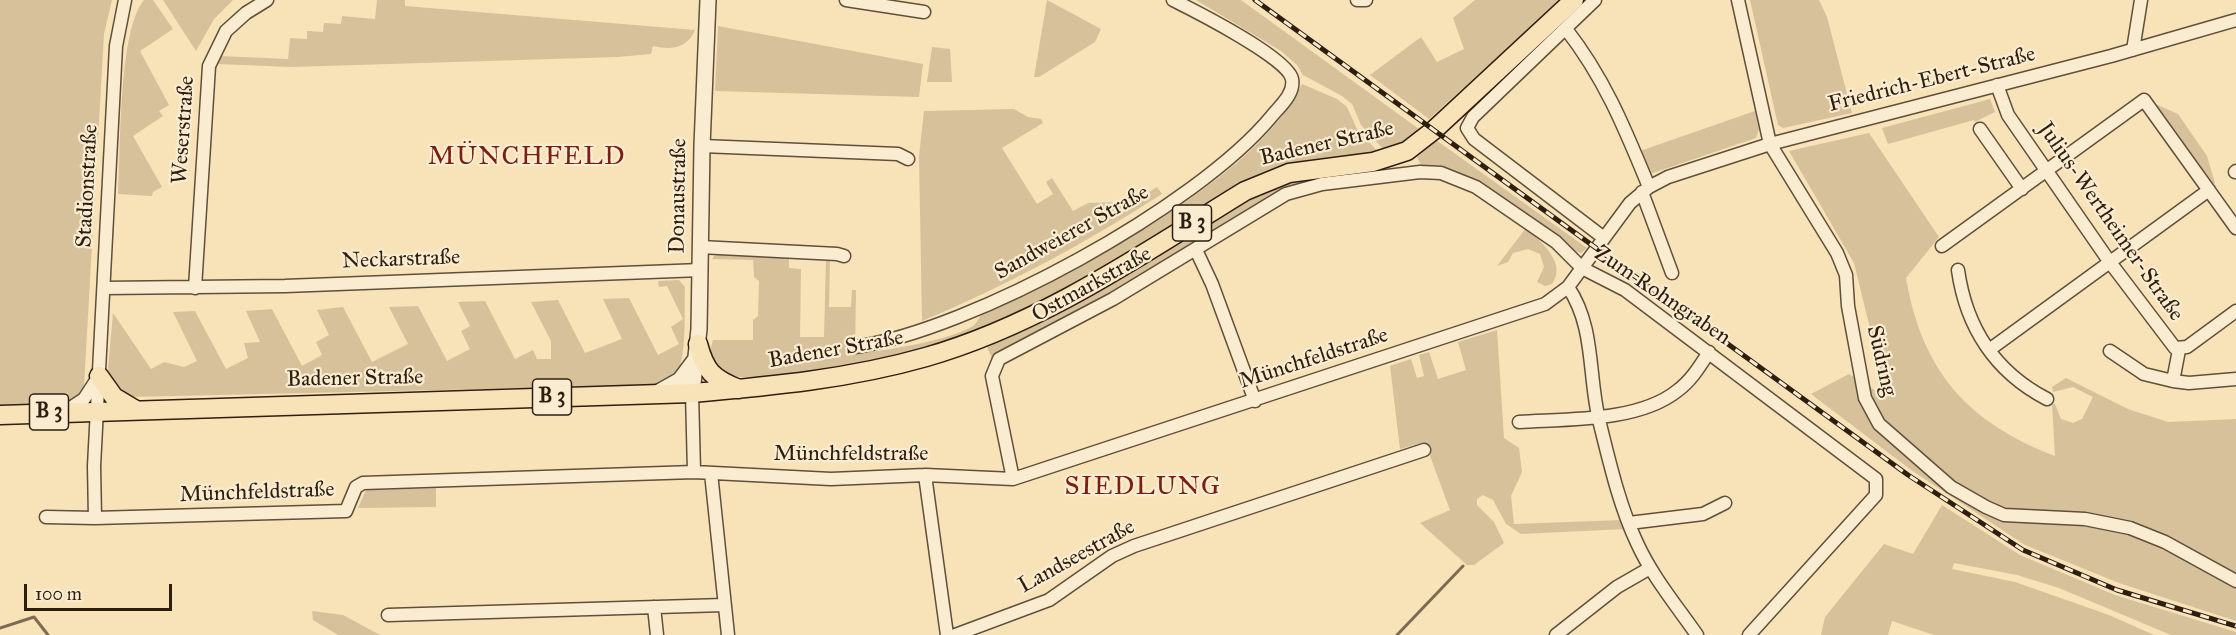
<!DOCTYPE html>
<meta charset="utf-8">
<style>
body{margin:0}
#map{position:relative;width:2236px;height:635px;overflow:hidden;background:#f8e2b8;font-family:"IM FELL Great Primer",serif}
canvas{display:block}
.scale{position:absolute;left:24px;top:584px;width:148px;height:27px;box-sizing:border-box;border:3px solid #2e1e10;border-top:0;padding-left:8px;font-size:18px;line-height:21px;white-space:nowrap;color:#2e1e10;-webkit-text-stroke:4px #faecd1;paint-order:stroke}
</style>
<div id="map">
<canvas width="2236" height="635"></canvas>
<div class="scale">100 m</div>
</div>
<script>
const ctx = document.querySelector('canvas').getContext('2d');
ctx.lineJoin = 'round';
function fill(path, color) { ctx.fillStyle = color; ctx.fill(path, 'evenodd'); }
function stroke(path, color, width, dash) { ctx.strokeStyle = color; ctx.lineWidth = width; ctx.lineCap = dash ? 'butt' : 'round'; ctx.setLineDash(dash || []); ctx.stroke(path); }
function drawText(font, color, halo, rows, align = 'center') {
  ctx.font = font + ' "IM FELL Great Primer",serif'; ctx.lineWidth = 4.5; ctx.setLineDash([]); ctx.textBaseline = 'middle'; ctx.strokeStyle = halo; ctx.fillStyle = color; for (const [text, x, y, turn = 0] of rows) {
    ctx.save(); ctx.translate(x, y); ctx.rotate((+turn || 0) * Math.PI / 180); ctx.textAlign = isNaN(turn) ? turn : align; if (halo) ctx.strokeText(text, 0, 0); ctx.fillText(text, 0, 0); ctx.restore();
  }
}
fill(new Path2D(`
 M0,0h112l-8,34 -20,352 -10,15 -10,3 -64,2z
 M144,0h9l20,29 -33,22 29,54 -10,6 4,5 -30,20 29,51 -9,5 -1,4 -34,-2c3,-44 0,-163 26,-194z
 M163,0h70l-19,19 -18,32z
 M377,0h28v6l290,24c-8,19 -24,20 -42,16l-2,8 -33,3 -327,10 -74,-3 2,-8 69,3 2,-21 17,1v-8l16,1 1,-9 17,1 1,-8 33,3z
 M1047,0l54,29 -6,13 -56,35h-5z
 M1196,0h45l178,129 -12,13 -22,9 -24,-26 -9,-21 -10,-8 -39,-21 -6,-10 -16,-14z
 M1475,0h85l-131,119 -59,-44 51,-38 16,25 27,-13 -11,-31z
 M1750,0h69l8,17 25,96 -69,15 -5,-3z
 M718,26l205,38 -4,33 -204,-6z
 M932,47l18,2 2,33h-25z
 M1302,84l35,15 10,8 10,22 23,25c-47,6 -93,8 -135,29 -97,59 -196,130 -306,162 -36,11 -74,17 -111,24 -35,5 -75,14 -109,4l-10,-19 4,-14h40v-20l5,-4 1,-35 -5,-4 -1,-17 -41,-1 4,-5 73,3v11l12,1 -1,68h24l2,-78h4l-1,48h22l1,-17h4l-1,64c32,-4 90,-12 118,-28 3,-2 5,-7 8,-11 95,-45 275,-134 321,-231z
 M1990,99l5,13 -20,10 -1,-2 -86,24 -6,-16z
 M2153,103l25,11 29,42 8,27 -5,4z
 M1014,109l14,8 13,2 2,4 -41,25 35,56 16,-10 -7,-12 6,-4 21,33 15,-8 30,-1 5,6 34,-21 5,7c-76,49 -156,92 -240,127l-3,-165 5,-45z
 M1755,111l4,18 -3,9 -106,36 -10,-23z
 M1869,133l70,104 -33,41c16,93 61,144 149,178l-3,-52h3l6,15 12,4 9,-4 11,-22 -20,-10 -20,5 -1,-5 14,-9 62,31 40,13 68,-3v202l-117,-38 -94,-38 -114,-75 -100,-76 38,-20 38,24 -33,-135 -65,-112z
 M1436,140l151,108 -6,5 -4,-1c-41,-29 -103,-87 -155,-85l-5,-10z
 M1378,169v3l-72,10 -25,8 -186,113 -103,56 -6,-15 251,-140 43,-21z
 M1526,228c13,12 42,35 26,56l-7,2 -8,-4 7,-15 -4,-13 -12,-5 -15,4 -5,9 -11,4z
 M679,280l6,7c-1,21 2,65 -7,84 -3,6 -12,10 -18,14l-528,12 -9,-1 -16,-15 6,-68 38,56 13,-7 20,5 13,-6 -24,-49 22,-1 31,58 22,-11 -4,-15 16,-1 -14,-31 26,-2 30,57 20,-11 -6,-13 13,-7 -12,-25 26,-3 29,55 36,-18 -19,-37 29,-1 29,55 23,-12 -9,-18 9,-5 -12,-24 27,-1 30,58 18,-9 4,9h14v-18l-20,-39 27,-2 27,53 37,-14 -19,-40 26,-1 29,57 21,-11 -8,-17 12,-8 -16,-33 -8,1 -1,-6z
 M1497,330l7,108 15,10 3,24 -11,24 3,28 109,-4 3,9 -105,5 -15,-10 -13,-24 -10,-5 -6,4v6l17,17 10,21 -30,22h-7l-47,-42 30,-13 -24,-65 -8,-1 -18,5 -10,-83 21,-7 6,19 7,-2 -5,-21 10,-3 9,27 28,-9 -8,-28z
 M436,488v19l-78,1 8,-18z
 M1942,505l78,50 95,40 121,37v3h-65l-112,-47 -42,-13 -63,-12 -2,6 63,13 94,33 45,20h-220l-42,-14 -4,14h-67l4,-18 59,-73 29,10z
 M312,611l31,4 37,20h-42l-25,-15z`), '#d6c19b');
stroke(new Path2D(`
 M0,628l34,-11 14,18
 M1397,635l66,-69`), '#7e6b53', 3);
const minor = new Path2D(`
 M846,0l78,12
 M1357,0h9
 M1595,0l-122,117 -6,11 7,11 130,99
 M1738,0l32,144 67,109 9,22 2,31 17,92 14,26 72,63 35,20 18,8 81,4 45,9 35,14 71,39
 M1566,29c39,50 59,100 83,158
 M2133,50l8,-50
 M1997,85l11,30 101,146 66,87 12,-1 49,-36
 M1980,129l42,60
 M702,146l196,8 10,5
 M2235,172l1,-1
 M1642,192l30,81
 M1942,246l202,-146 92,128
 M700,247l137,7 7,2
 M1196,250l16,34 43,117
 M1958,270c8,57 37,102 89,129
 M1568,287c27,40 20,87 31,133 10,40 20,85 38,123 15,33 39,62 60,92
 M104,288l181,-2 416,-16
 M195,288l14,-222 17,-35 20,-18 21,-13
 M855,347c117,-17 341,-140 416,-230 8,-10 24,-23 21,-38 -4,-21 -97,-68 -119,-79
 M1989,350l220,-160
 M2179,350l-6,31 16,2 47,-4
 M2110,351l34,23 29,7
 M692,393l2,79
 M66,411l18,-12 13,-20
 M1519,422c47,-3 119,0 158,-31 14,-10 23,-25 32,-39
 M711,473l17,162
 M925,475l22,160
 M1013,479l-21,-103 7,-17 114,-60 173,-105 36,-10 98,-12 21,1 35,14 80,55 26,26 43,22 251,189v16l-127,140
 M46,517l49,1 251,-7 10,-24 7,-4 331,-11 137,7 94,-4 88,4 532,-175 23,-17 62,-84 19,-16 19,-10 102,-33 341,-88 125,-36
 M95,518l-1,-52 22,-420 9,-46
 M1629,523l74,-9 22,-11
 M654,607l3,28
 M388,615l336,-10
 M955,635l94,-35 63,-44 22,-10 290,-96
 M1556,635l61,-48 33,-19`);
const tertiary = new Path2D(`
 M692,393l7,-64 3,-183 6,-146
 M655,394l25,-14 15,-20`);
const primary = new Path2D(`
 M698,344c7,27 15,35 41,45
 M99,376l15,21 20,12
 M0,415l692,-22c80,-7 157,-14 234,-36 116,-33 218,-104 319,-166l44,-18 84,-11 34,-11 27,-21 140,-130`);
stroke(minor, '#604f3a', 15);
stroke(tertiary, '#604f3a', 18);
stroke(primary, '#2e1e10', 21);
stroke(minor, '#faecd1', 12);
stroke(tertiary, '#faecd1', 15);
stroke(primary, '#f8e2b8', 18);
const rail = new Path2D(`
 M1255,0l653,475 115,75 94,40 119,36`);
stroke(rail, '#2e1e10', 5);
stroke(rail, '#faecd1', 3, [9]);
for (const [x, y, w] of [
 [1192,223,39],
 [552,397,39],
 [49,412,39]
]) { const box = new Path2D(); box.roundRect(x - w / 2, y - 18, w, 36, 4.5); ctx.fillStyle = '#faecd1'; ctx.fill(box); stroke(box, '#2e1e10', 1.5); }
drawText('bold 21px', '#2e1e10', null, [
 ["B 3",1192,223],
 ["B 3",552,397],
 ["B 3",49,412]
]);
drawText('22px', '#2e1e10', '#faecd1', [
 ["Friedrich-Ebert-Straße",1932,80,-14],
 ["Weserstraße",184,130,-86],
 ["Badener Straße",1327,144,-13],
 ["Stadionstraße",88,186,-87],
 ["Donaustraße",679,196,-89],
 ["Julius-Wertheimer-Straße",2110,222,55],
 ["Sandweierer Straße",1072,233,-29],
 ["Neckarstraße",401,260,-2],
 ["Ostmarkstraße",1092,285,-29],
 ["Zum Rohngraben",1662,296,34],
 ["Badener Straße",836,350,-10],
 ["Münchfeldstraße",1314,359,-18],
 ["Südring",1881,361,77],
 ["Badener Straße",355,379,-1],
 ["Münchfeldstraße",851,455],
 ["Münchfeldstraße",257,493,-2],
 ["Landseestraße",1077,557,-29]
]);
ctx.letterSpacing = '1.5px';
drawText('26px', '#7a1f14', '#faecd1', [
 ["MÜNCHFELD",527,158],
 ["SIEDLUNG",1143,488]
]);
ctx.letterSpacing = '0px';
</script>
